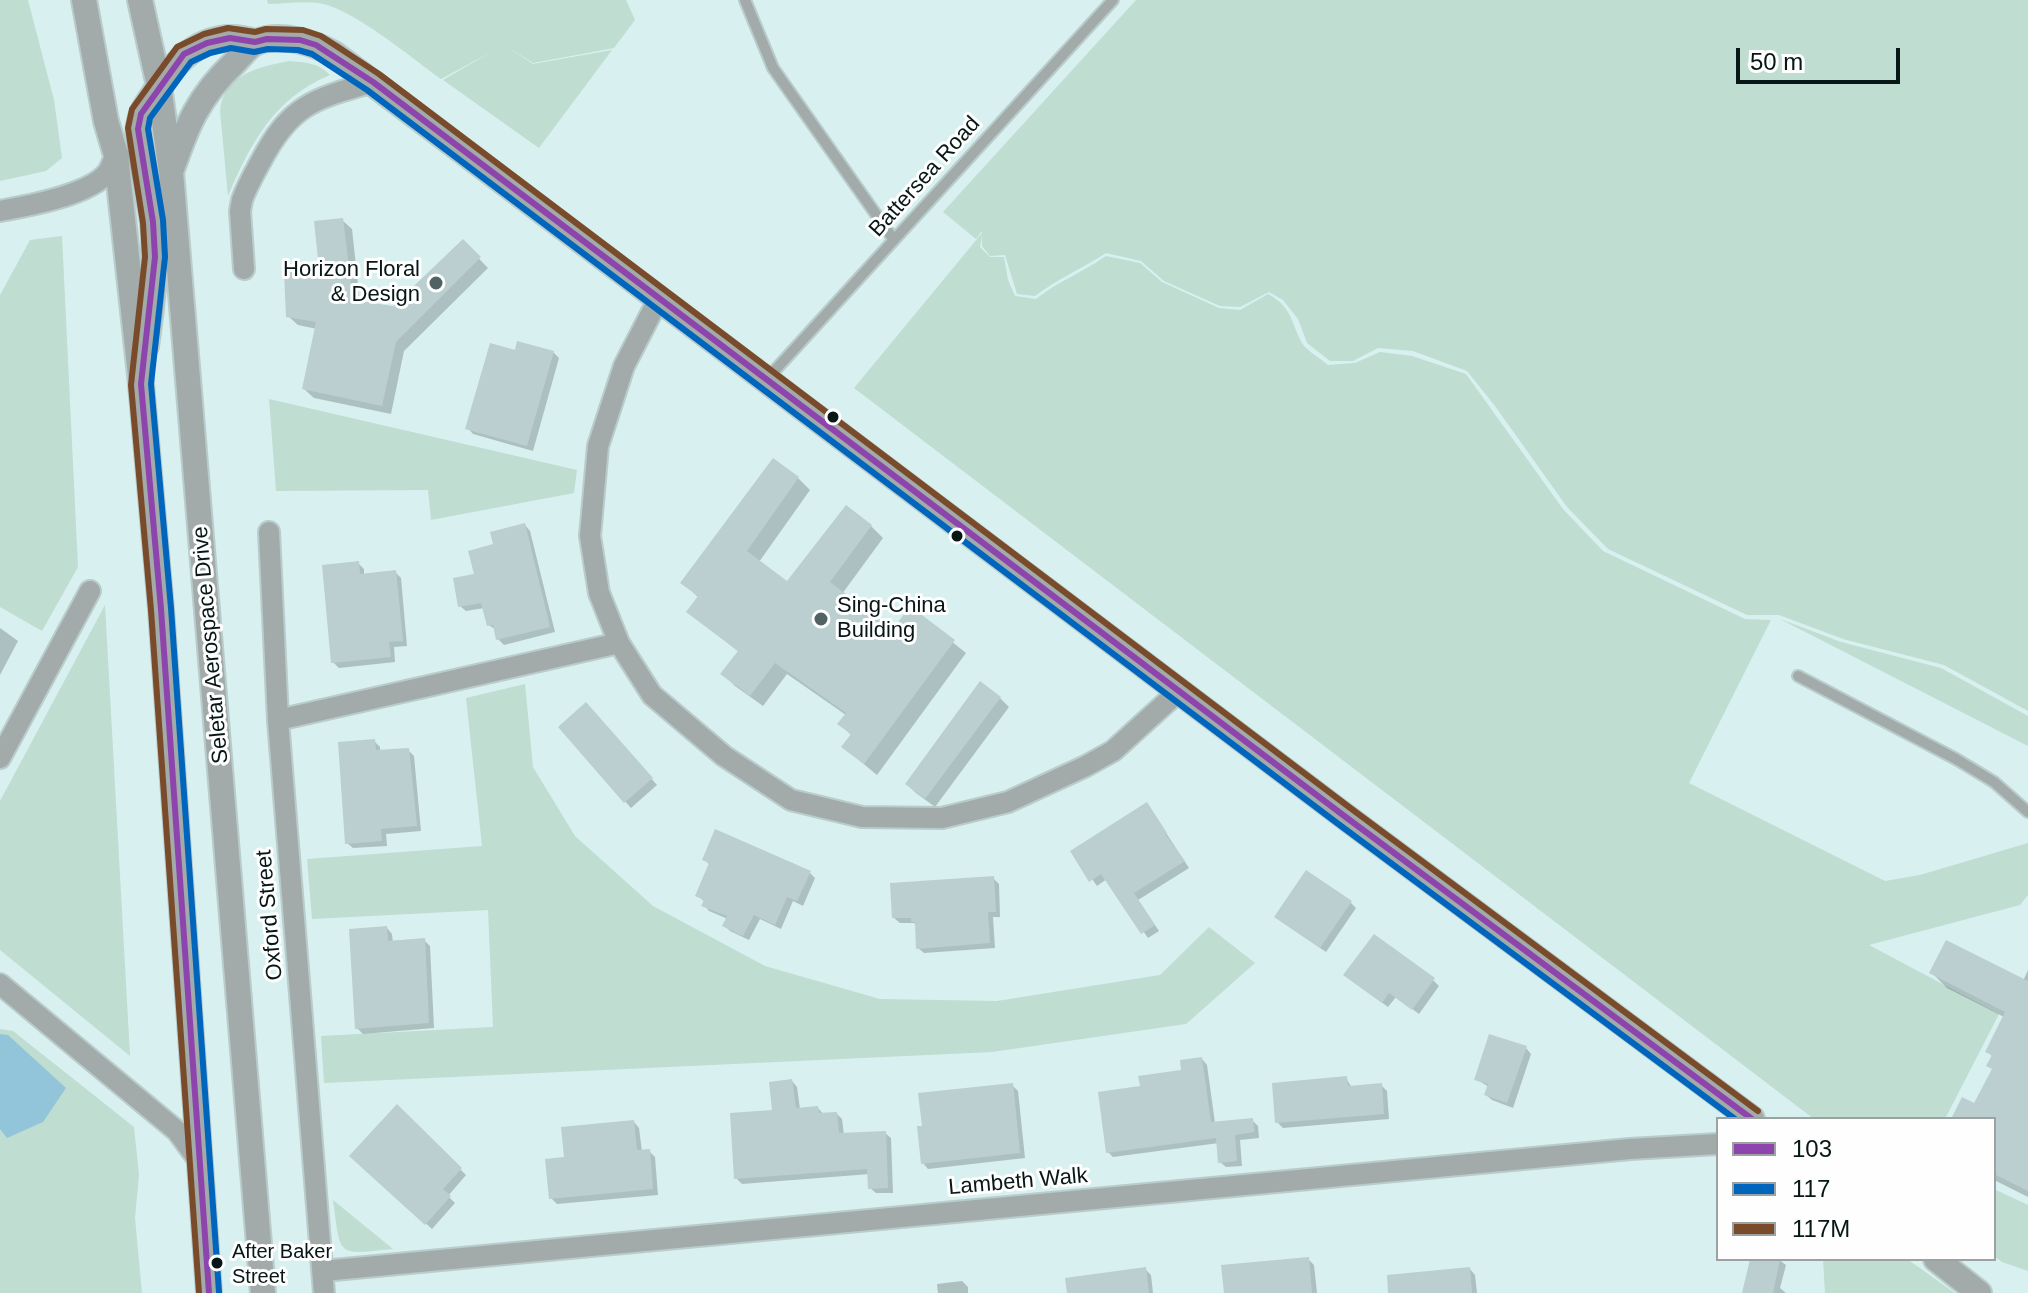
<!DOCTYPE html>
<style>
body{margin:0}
#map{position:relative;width:2028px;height:1293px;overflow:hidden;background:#d8f0f0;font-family:Arial,sans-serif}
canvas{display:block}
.legend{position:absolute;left:1716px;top:1117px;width:280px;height:144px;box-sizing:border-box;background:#fefefe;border:2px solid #9ba2a1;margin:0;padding:10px 14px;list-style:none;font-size:24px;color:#061716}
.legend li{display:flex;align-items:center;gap:16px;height:40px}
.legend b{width:40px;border:2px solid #9ba2a1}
.scale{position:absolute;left:1736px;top:48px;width:164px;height:36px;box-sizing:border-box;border:4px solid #061716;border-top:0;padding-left:10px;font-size:24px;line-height:28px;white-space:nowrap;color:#061716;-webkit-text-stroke:6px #fefefe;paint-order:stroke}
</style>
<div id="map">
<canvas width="2028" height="1293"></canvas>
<ul class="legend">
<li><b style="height:10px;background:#8e44ad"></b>103</li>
<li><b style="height:10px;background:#0065bd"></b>117</li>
<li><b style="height:10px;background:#7a4b2a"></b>117M</li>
</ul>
<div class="scale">50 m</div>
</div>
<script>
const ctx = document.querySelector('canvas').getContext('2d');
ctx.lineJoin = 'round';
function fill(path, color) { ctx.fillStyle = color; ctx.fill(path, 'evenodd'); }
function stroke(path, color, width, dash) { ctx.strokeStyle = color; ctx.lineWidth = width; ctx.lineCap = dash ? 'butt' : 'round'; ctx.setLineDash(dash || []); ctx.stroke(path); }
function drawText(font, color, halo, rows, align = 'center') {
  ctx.font = font + ' Arial,sans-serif'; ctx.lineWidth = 6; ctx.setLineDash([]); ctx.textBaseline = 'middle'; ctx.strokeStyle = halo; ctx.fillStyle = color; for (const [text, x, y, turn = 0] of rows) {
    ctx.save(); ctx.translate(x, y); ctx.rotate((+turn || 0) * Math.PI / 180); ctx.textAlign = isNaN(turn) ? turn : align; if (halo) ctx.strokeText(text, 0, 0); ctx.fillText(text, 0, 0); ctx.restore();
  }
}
fill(new Path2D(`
 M0,0h28l26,100 8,58 -16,13 -46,10z
 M267,0h359l9,20 -21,28 -81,15 -29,-18 29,19 79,-14 -73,98 -96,-68 50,-29 -52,28c-28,-20 -90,-72 -123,-76 -16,-2 -34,1 -50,1z
 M1136,0h892v711l-84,-46 -101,-26 -64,-24h-32l-139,-66 -41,-42 -72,-101 -28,-35 -54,-20 -35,-3 -25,13h-23l-23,-18 -9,-24 -15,-19 -14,-8 -29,15 -20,-1 -56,-25 -23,-20 -35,-8c-23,15 -49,26 -71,43l-18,-2 -12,-39 -15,1 -8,-10v-11l-2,12 10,10h14l4,23 7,16 21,3c21,-17 47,-27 70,-43l34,7 22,19 57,26 21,2 28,-16c25,14 22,27 34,49 5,8 18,15 26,22l27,-2 25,-11 32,4 54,18 97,135 40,42 142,68 26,1 -82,163 196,98 35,-6 108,-32v52l-8,10 -151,40 130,69 -54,105h-131l-960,-731 128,-155v-2l-6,8 -33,-27z
 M289,61c16,1 30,2 41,14 -55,22 -80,69 -102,121l-8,-85c3,-36 38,-44 69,-50z
 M62,236l16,331 -36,64 -42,-24v-312l30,-55z
 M269,399l308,71 -3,23 -143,27 -3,-30 -152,1z
 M105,605l25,451 -130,-106v-149z
 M1780,619l61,23 100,26 87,48v30z
 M525,684l8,83 42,69 78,70 112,60 115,33 117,2 163,-26 49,-48 46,36 -69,61 -194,28 -668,31 -3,-47 172,-9 -5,-117 -176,9 -5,-60 175,-13 -16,-148z
 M0,1029l13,2 121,96 5,48 -4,43 7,75h-142z
 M1994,1189l34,16v66l-26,-9 -8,-6z
 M333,1200l60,49c-58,6 -52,8 -60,-49z
 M1823,1259h84l48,34h-130z`), '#bfddd0');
fill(new Path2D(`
 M0,1034l8,1 58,53 -23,34 -36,16 -7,-9z`), '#93c5da');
fill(new Path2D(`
 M342,220l10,9 8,74 34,5 69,-66 25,26 -84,83 -13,63 -77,-16 -10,-9 13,-60 -19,-4 -10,-9 33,-45z
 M516,352h37l6,6 -26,93 -60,-17 -5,-6z
 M798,478l12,12 -51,72 29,21 83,-57 12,12 -41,56 52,38 17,-23 55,44 -89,122 -34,-28 9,-11 -12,-12 6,-9 -59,-41 -24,32 -28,-20 -12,-12 16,-22 -50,-40 10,-14 -16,-15z
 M525,525l5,6 25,101 -51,13 -6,-6 -2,-9 -7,-5 -5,-17 -18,3 -6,-5 36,-60z
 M358,563l6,6v6l31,-3 6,6 6,68 -13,1 1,15 -56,6 -6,-6z
 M0,628l18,13 -18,34z
 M1000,698l9,9 -74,100 -19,-14 -9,-9z
 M591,710l66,75 -26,23 -71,-80z
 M374,741l6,6v5l28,-2 6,6 7,75 -35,3 1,12 -34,2 -6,-5z
 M1147,804l42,64 -51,32 21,31 -11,7 -41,-59 -10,7 -24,-34z
 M704,859l106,14 5,5 -12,28 -10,-5 -12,28 -21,-10 -11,21 -19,-9 -6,-6 4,-6 -19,-8 -5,-6 1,-3 -8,-7 13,-30z
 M993,878l6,6 1,33h-7l2,31 -71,5 -6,-5 -1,-22 -3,-3h-14l-6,-5z
 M1350,902l6,6 -30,44 -44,-30z
 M387,928l5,6 1,9 31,-3 6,6 4,82 -71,6 -6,-6z
 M2028,970v227l-34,-17v-61h-41l22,-13 18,-36v-13l-6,-6 17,-34 -57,-29 -16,-16 92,9z
 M1351,980h82l6,6 -20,28 -23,-17 -8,10z
 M1526,1048l5,6 -18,54 -21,-8 -6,-5 3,-8 -13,-8z
 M1202,1059l5,6 8,58 37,-3 6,6 1,12 -19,2 2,26 -16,1 -6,-5 -1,-19 -106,14 -5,-5 34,-64 41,-16z
 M1346,1078l6,10 29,-3 6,6 2,28 -106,9 -6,-6z
 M792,1081l5,6 3,22 18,-1 6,7 13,-1 5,5 2,16 41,-2 6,5 2,55h-17l-6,-5v-14l-128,10 -6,-6z
 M1012,1085l6,6 7,67 -97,11 -5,-6z
 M397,1107l69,68 -18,21 7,7 -23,26 -80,-73z
 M634,1122l5,6 3,24 7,-1 6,6 3,38 -101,9 -6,-6z
 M1308,1259l6,6 3,28h-91z
 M1752,1259h26l8,6 -6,23 6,5h-42z
 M1145,1269l6,6 2,18h-84z
 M1470,1269l5,6 2,18h-87z
 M962,1281l6,6v6h-30l-1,-9z`), '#0003');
fill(new Path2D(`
 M343,218l10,82 40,6 70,-67 18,18 -85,85 -14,64 -80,-17 14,-67 -30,-5 -2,-45 35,-3 -5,-48z
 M517,341l37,10 -27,95 -62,-17 25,-86 25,7z
 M773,458l26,19 -52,74 40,30 59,-76 26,20 -42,57 63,47 17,-23 45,34 -91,124 -23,-17 10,-13 -14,-10 9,-11 -71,-50 -25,33 -30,-22 18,-23 -52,-39 12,-16 -18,-13z
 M525,523l25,104 -54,13 -3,-15 -6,1 -6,-23 -23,4 -5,-29 21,-4 -6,-23 25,-7 -3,-12z
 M359,561l1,13 36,-4 7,71 -14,1 2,15 -60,6 -9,-98z
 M980,681l21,16 -76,102 -20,-15z
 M586,702l67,76 -29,25 -66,-76z
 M375,739l1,11 33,-2 8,78 -36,3 1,12 -37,3 -7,-102z
 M1147,802l20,31 -2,1 20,27 -51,32 21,32 -14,9 -40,-60 -12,8 -19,-31z
 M715,829l96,42 -14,30 -10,-4 -12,28 -21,-10 -11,21 -21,-10 5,-10 -26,-10 3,-6 -9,-4 14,-33 -7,-3z
 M1306,870l46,31 -32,47 -46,-31z
 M994,876l2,36h-8l2,31 -74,6 -1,-27h-4v-4h-19l-2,-35z
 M387,926l1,15 37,-3 4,85 -74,6 -6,-100z
 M1374,934l61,44 -23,32 -23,-17 -7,10 -39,-28z
 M1946,940l82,41v210l-34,-17v-55h-43l11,-22 12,6 18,-34 -6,-3 6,-11 -7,-3 20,-40 -76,-39z
 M1489,1034l38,12 -20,57 -23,-8 4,-11 -14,-4z
 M1202,1057l9,65 42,-4 1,14 -19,3 2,26 -19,2 -2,-25 -110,15 -8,-61 42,-6 -2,-10 43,-6 -1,-10z
 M1347,1076l1,10 34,-3 2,31 -109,9 -3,-40z
 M792,1079l4,29 22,-2 1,7 18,-1 2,21 47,-2 2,57 -20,1 -1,-20 -133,10 -4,-66 42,-3 -3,-28z
 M1013,1083l7,70 -99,11 -4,-38h5l-4,-33z
 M397,1104l65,64 -19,21 8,7 -26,29 -76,-69z
 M634,1120l3,30 13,-1 3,40 -104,10 -4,-40 19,-2 -3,-30z
 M1309,1257l3,36h-88l-3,-28z
 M1750,1259h30l-7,34h-31z
 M1146,1267l3,26h-82l-2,-15z
 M1470,1267l2,26h-84l-1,-18z`), '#bbced0');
const service = new Path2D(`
 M745,0l28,68 121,172
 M767,379l346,-379
 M1798,676l158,83 38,23 34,30`);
const minor = new Path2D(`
 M0,211c28,-5 90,-16 108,-39 3,-5 5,-12 8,-17
 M244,269l-4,-58 2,-11c5,-14 12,-26 19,-39 30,-57 53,-62 112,-79
 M659,298l-35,68 -26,80 -8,90 9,57 20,50 33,52 72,61 67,44 71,17 80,1 66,-16 78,-36 27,-15 66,-60
 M269,532l9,188 46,573
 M278,720l341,-77
 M0,758l90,-167
 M0,984l177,147 22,30
 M323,1271l1307,-122 88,-5`);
const tertiary = new Path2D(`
 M84,0l22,121 10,34 25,229 20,225 48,684
 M140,0l19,86 12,86 92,1121
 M171,172c16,-47 27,-75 64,-110 6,-6 14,-17 22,-20 23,-10 57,1 77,12l1009,761 409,304
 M146,346c6,-41 11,-82 7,-123 -3,-26 -18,-75 -14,-98 2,-13 9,-22 16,-33 23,-36 54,-65 100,-50
 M1936,1259l43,34`);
stroke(service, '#b8cccb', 14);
stroke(minor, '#b8cccb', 24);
stroke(tertiary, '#b8cccb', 28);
stroke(service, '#a2aba9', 10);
stroke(minor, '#a2aba9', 20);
stroke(tertiary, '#a2aba9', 24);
stroke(new Path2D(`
 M209,1293l-48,-684 -20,-225 14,-127 -2,-35 -15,-93 3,-15 43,-60 23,-11 23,-5 25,4 12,-3 33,1 16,5 57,37 970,733 409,304`), '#8e44ad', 6);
stroke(new Path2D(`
 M219,1292l-48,-684 -20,-224 14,-127 -2,-37 -15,-91 2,-11 41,-56 19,-9 21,-5 23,4 14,-3 30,1 14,4 55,36 970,733 398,296`), '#0065bd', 6);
stroke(new Path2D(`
 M199,1293l-48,-683 -20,-225 14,-128 -2,-34 -15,-95 4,-19 45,-62 27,-13 24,-6 27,4 11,-3 37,1 18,6 58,38 970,733 409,304`), '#7a4b2a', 6);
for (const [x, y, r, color] of [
 [436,283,8,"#506362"],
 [833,417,7,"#061716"],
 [957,536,7,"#061716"],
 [821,619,8,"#506362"],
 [217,1263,7,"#061716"]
]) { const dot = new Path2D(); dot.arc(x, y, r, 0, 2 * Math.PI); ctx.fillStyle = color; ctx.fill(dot); stroke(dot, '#fefefe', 3); }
drawText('20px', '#061716', '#fefefe', [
 ["After Baker",232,1252],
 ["Street",232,1277]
], 'left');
drawText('22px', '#061716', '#fefefe', [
 ["Battersea Road",925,177,-48],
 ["Seletar Aerospace Drive",211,645,-95],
 ["Oxford Street",270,915,-95],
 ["Lambeth Walk",1018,1182,-5]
]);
drawText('22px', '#061716', '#fefefe', [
 ["Horizon Floral",420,270],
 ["& Design",420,295],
 ["Sing-China",837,606,"left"],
 ["Building",837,631,"left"]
], 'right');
</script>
